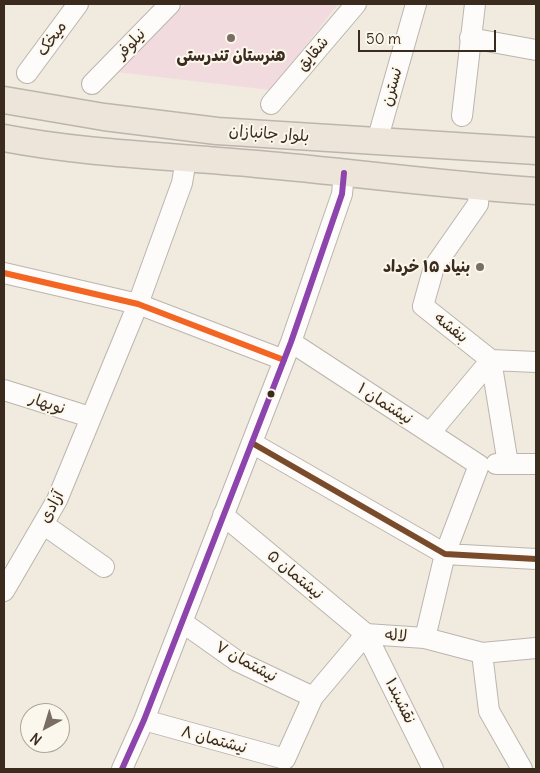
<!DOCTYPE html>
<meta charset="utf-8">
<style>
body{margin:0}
#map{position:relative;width:540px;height:773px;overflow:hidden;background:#f0eadf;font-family:Delius,sans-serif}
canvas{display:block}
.frame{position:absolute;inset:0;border:5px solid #3b2a1e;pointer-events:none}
.north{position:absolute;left:20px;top:703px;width:50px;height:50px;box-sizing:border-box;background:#fbf7ec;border:1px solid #aea59a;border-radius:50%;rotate:219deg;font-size:14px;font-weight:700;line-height:20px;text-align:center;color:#3b2a1e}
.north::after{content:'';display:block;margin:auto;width:18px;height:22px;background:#7a6d62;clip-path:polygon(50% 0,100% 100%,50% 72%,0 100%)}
.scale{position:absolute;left:358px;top:30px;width:138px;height:22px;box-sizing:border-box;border:2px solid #3b2a1e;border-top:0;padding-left:6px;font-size:15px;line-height:18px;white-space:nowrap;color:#3b2a1e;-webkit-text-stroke:4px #fbf7ec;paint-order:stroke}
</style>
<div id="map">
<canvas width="540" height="773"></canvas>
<div class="frame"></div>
<div class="north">N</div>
<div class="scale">50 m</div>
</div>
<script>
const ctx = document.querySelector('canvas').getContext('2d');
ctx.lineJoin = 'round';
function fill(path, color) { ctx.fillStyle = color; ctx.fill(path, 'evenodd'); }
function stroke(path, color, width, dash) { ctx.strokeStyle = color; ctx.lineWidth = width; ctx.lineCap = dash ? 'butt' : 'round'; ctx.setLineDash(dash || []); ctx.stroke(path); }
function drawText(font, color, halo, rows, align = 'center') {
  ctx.font = font + ' Delius,"Playpen Sans Arabic",sans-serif'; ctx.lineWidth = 4; ctx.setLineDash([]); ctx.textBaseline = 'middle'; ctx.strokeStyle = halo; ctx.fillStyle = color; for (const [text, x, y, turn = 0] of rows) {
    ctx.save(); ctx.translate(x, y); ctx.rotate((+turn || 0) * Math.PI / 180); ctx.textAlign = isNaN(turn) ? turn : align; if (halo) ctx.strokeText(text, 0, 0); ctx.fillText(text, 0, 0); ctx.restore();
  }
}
fill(new Path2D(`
 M185,4h153l-67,86 -155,-18z`), '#f2dbde');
const minor = new Path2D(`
 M470,38l66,12
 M27,73l51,-69
 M92,84l78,-80
 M271,104l85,-100
 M462,116l13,-112
 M377,141l39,-137
 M479,187l-1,17 -44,63 -11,39 68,54
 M4,273l134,31 146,56
 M291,342l188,123
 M491,360l17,104
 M491,360l45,2
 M4,390l86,27
 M430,433l61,-73
 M252,443l193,111 91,5
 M496,464h40
 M223,515l143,119 67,135
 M43,524l61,43
 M4,591l53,-91 81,-196 44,-121 4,-24
 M182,622l55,39 76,36
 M425,638l20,-84 34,-89
 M482,653l7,58 33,58
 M144,720l141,39
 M285,759l28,-62 53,-63 59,4 57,15 54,-5
 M122,769l22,-49 147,-378 51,-148 2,-21`);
const major = new Path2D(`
 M4,100l100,17 113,14 319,20
 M4,138c83,16 169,18 253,26 93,8 186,21 279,27`);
stroke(minor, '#bbb5ae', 22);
stroke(major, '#bbb5ae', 29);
stroke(minor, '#fdfcfa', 20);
stroke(major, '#ede4da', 26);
stroke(new Path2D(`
 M4,273l134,31 146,56`), '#f26522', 6);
stroke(new Path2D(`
 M252,443l193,111 91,5`), '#7a4b2a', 6);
stroke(new Path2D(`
 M122,769l22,-49 147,-378 51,-148 2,-21`), '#8e44ad', 6);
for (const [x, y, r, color] of [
 [231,38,5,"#7a6d62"],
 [480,267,5,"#7a6d62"],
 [271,394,4.5,"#3b2a1e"]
]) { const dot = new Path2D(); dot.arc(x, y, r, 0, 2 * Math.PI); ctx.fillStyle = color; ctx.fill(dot); stroke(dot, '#fbf7ec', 2); }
drawText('16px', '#3b2a1e', '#fbf7ec', [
 ["میخک",52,39,-54],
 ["نیلوفر",131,44,-46],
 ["شقایق",313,54,-50],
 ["نسترن",392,87,-74],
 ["بلوار جانبازان",269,134,4],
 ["بنفشه",451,328,39],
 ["نوبهار",47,404,18],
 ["نیشتمان ۱",385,404,33],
 ["آزادی",52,507,-62],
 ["نیشتمان ۵",295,575,40],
 ["لاله",396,636,4],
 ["نیشتمان ۷",246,662,29],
 ["نقشبند۱",400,701,64],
 ["نیشتمان ۸",214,740,15]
]);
drawText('bold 16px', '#3b2a1e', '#fbf7ec', [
 ["هنرستان تندرستی",231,56],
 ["بنیاد ۱۵ خرداد",470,267,"right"]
]);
</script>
